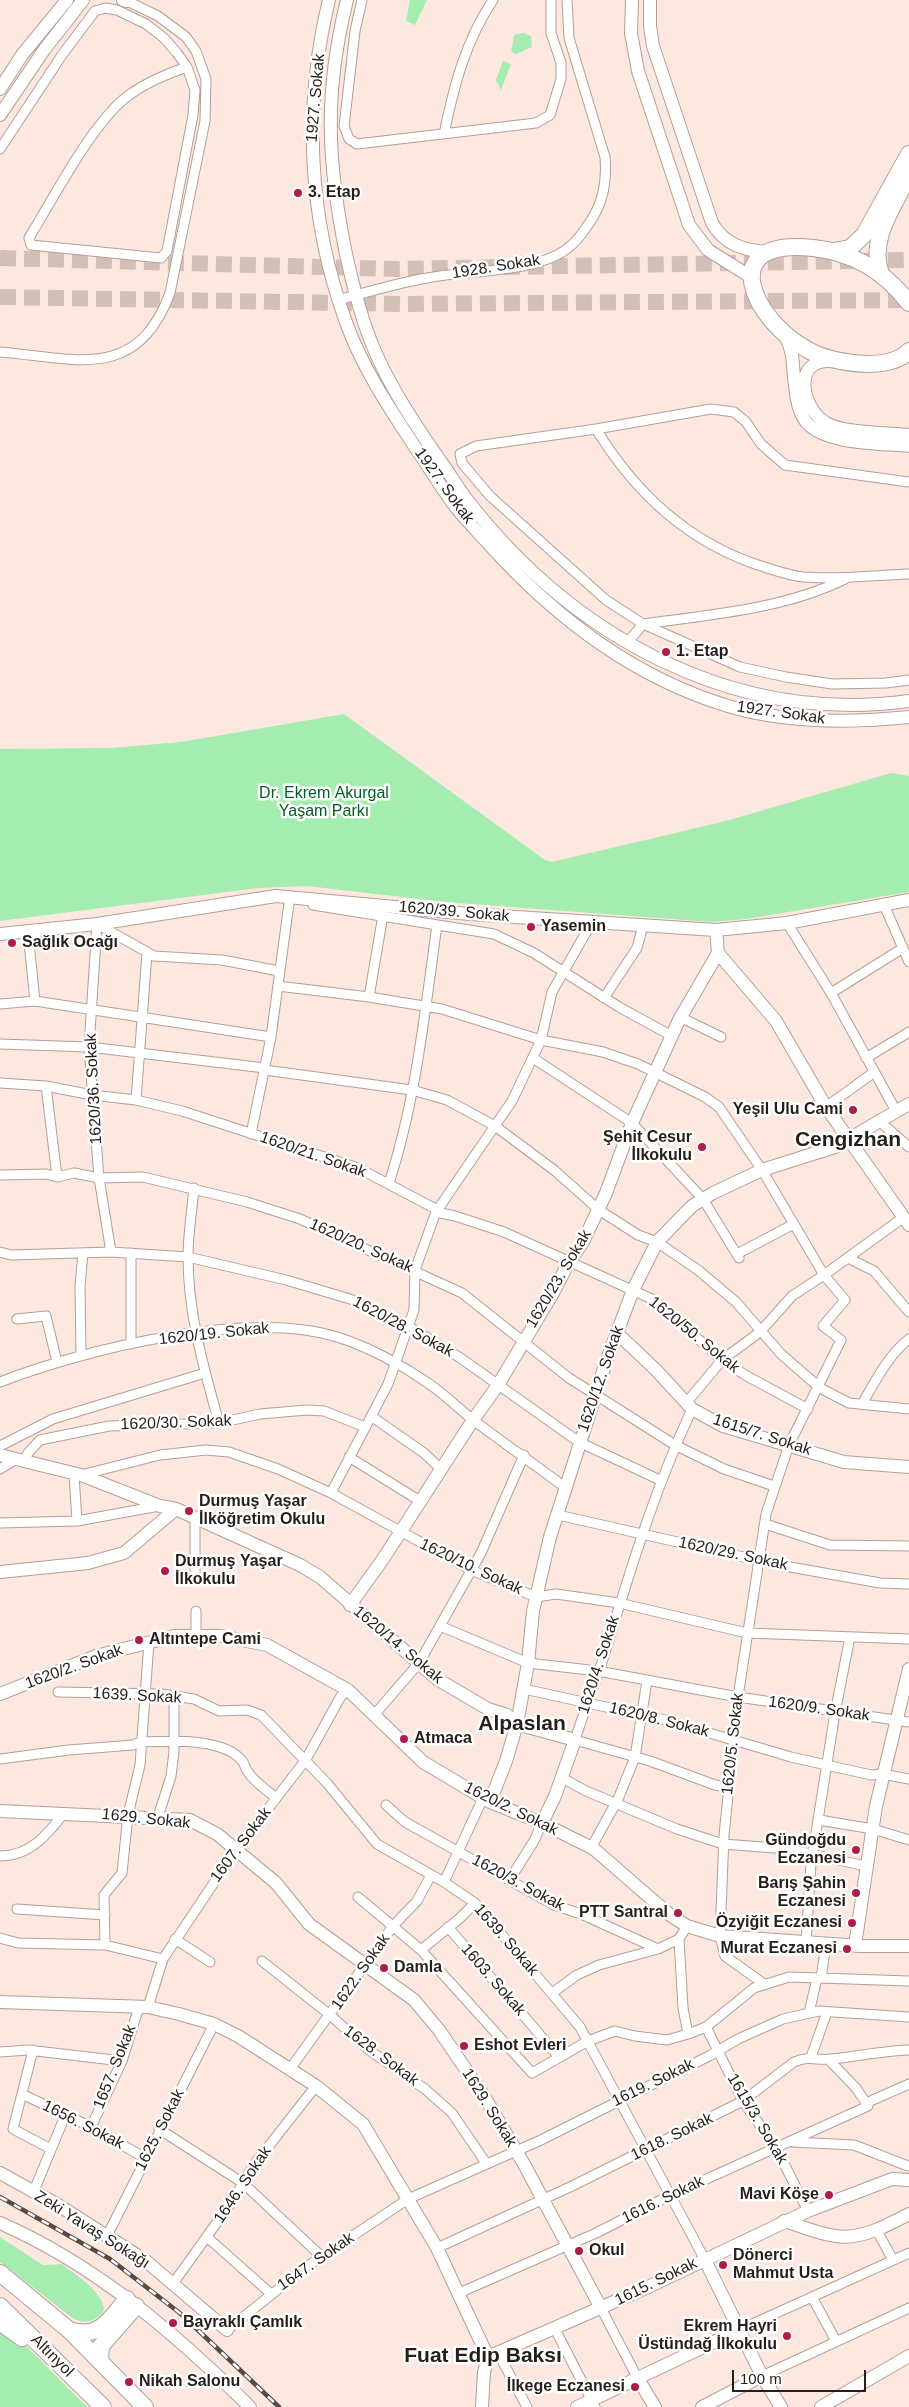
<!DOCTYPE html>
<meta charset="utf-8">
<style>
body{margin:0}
#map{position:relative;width:909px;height:2407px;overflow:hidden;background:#fde8df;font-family:Helvetica,sans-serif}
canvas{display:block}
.scale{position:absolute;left:732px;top:2370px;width:134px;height:22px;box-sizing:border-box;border:2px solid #251e1a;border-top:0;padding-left:6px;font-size:15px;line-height:18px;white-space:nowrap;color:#251e1a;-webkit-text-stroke:4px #fff;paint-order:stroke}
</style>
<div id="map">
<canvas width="909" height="2407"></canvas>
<div class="scale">100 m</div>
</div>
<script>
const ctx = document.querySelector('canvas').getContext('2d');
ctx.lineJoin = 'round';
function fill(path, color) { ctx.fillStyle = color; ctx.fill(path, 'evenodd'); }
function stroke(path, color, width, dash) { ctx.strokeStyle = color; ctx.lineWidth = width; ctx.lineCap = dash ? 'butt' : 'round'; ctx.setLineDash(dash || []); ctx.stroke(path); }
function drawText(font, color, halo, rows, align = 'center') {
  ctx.font = font + ' Helvetica,sans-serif'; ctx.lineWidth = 5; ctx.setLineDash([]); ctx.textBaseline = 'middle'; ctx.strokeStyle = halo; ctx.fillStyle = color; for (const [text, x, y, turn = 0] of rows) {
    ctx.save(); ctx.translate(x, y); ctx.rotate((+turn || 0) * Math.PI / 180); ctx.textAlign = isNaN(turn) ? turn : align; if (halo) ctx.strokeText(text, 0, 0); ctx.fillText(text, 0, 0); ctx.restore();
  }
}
fill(new Path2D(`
 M410,0h17l-12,25 -9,-4z
 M523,33l8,3 1,11 -16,7 -5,-2 3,-17z
 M503,61l8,3 -10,26 -5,-10z
 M344,714l201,146 7,2 174,-41 165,-48 18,3v116l-163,27 -35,3 -266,-20 -138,-16 -49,2 -258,33v-172l111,-1 70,-6z
 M0,2237l43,28 19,-1c14,12 41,27 42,46 -8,11 -17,14 -30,9l-74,-57z
 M0,2328l19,11 68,68h-87z`), '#a4ecaf');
stroke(new Path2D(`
 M0,258l394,11 515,-9
 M0,297l401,7 508,-4`), '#d2c0b8', 16, [16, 8]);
const street = new Path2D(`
 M362,0l-7,31 -11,95 5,13 8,5 179,-21 14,-8 11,-36v-16l-10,-30v-33
 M444,134c10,-48 21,-92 49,-134
 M0,149l62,-94 33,-44 10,-3 12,2 29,14 18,14 13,15 10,14 8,23 -2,25 -26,136 -6,7 -130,-13 -2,-7c24,-39 64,-117 100,-143 18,-13 37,-21 58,-28
 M338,300c30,-8 59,-17 89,-22 39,-8 110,-5 141,-30 8,-6 14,-14 20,-23 15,-21 19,-42 17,-68l-36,-119 -2,-38
 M0,352c74,6 137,31 170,-59l35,-172 1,-42 -10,-28 -10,-14 -28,-21 -33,-16
 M596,429c38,62 90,111 159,135 15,5 32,11 48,13 35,3 71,-2 106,-3
 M909,482l-124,-17 -24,-21 -15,-22 -12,-10 -23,-3 -115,20 -120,17 -16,8 2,9 28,33 116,104 37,24 97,43 46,10 46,7 54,-1 23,-3
 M628,642l15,-18c67,-9 141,-15 202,-45
 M313,905l181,29 40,19 85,54 53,29
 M884,905l25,57
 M787,923l44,70 65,118
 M28,933l7,68
 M278,986l91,11 73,12 99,31 62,12 35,12 67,33 14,10 43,63 62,105 80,-58
 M831,993l72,-45
 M369,997l14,-82
 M604,998l33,-50 6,-23
 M0,1004l35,-3 236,36
 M680,1017l41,20
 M0,1044l89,3 176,21
 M533,1058l99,65 71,76 36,59
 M866,1058l43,-26
 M265,1070l147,20 35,10 48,26 59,44 45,40 39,25 19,7 41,28 38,32 45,52 39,34 29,15 60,6
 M0,1083l46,3 46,9 44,5 46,11 176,57 76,40 2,4 19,4 49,16 150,68 68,60 23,15 63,34
 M46,1086l11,91
 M136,1100l11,-147
 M826,1107l47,-34
 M879,1121l30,26
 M251,1134l20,-97 19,-141
 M0,1175l46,-1 11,3 17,-4 25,5 44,-1 104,25 53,17 162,74 107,85 106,67 49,24 50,17
 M389,1183c27,-83 36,-172 48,-258
 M194,1188c-2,23 -6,46 -6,69 0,57 16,112 31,166
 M0,1252l11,3 100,-3 77,5 98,23 64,19 58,27 51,31 120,85 83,39
 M111,1252l-12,-74 -10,-131 8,-123 57,32 68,4 57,11
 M131,1253v91
 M737,1254l57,-30
 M848,1258l26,13 35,41
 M17,1319l29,-3 11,46
 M81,1356l-1,-70 3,-33
 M0,1382c85,-33 249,-73 337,-45 30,9 65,28 91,46 16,11 29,24 44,36 31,24 64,46 95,70
 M687,1402l35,-42 38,-28 32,-36 32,-21 21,25 -22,26 18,14 -52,105 -23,69 -28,183 -14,138 -4,101 5,20 39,28
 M862,1404c13,-22 26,-49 47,-65
 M692,1409c-36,77 -60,156 -85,237 -9,31 -22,62 -32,94l75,21 65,24 13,2
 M371,1416l53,37 18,17
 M0,1446l53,-27 152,-46
 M349,1457l71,44
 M25,1460l3,-7 12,-13 69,-14 110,-3 41,-9 47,-4 17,1 41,16
 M0,1469l15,-9
 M74,1475l3,46
 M81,1475l79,-20 46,-5 23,2 49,17 53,24 140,77 65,27 20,-3 63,9 128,30 162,6
 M331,1493l57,-109 26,-74 1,-40 21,-58 76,-111 29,-61 11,-48 40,-70
 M558,1515l221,50 101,18 29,1
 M195,1518v54
 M0,1523l77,-2 82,-15
 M765,1524l65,21 79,1
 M196,1611v25
 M440,1626l88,37 70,8 140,26 171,25
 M524,1689l141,31 126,37 80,18 12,-1 26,5
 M58,1692l104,2 32,5 25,12 28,-1 14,5 65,67 51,62 67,38 31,21 105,124 124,231
 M375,1714l44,-51 62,-110 43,-98
 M0,1759l69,-9 64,-5 8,-3c28,-1 84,-5 102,20 2,3 2,7 5,10 7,11 19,18 28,26
 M562,1778l24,13 91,38 46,15 65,5 78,17
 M386,1805l19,17 149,83 27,9 77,35
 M158,1817l13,-41 3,-24v-54
 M819,1820l54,9 36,11
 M591,1848l27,-49 17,-42 12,-76
 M0,1856c30,0 47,-21 64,-43
 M510,1879l24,-38 8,-18
 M444,1882l39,-84
 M358,1897l63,53 111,123 56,-32 27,-10 20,5 32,4 21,-6 18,-7 48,-39 35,-11 120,4
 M17,1909l88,6
 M448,1927l110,129
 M0,1938l18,5 87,2 58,14
 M175,1939l35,23
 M679,1939l4,69 5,26
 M806,1942l5,-78 24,-151 15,-76
 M105,1945l-1,-50 18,-22 6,-58 12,-50 9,-123
 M421,1950l39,-32 15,-15
 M262,1961l68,54 39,35 56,39 27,24 34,50
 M821,1978l5,-34
 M552,1993l25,-18 22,-10 59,-16 21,-10 8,-13
 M148,2007l15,-48 73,-109 69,-89 36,-65 7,-6
 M809,2013l8,-35
 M706,2027l37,74 33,47 32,63
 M33,2050l-20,79 38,20
 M0,2052l28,-2 94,11
 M811,2057l16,-45
 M290,2069l103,-143 24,-25 14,-26
 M22,2094l69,33 54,31
 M866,2103l43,-19
 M91,2127l31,-66 17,-54
 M159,2129l84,54 78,73
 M793,2142l61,3 54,21
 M33,2193l32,-77
 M876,2229l17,31
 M107,2236l107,-212
 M207,2237l63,56
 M437,2248l133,-61 173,-86 51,-39c16,-7 23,-1 38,-3 26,-3 51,-8 77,-9
 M172,2285l61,-85 20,-34 63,-80
 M459,2293l137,-60 73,-37 199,-90 -12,-18 -27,-28
 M812,2297l24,44
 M601,2308l37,71
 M555,2329l40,78
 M227,2330l79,-63 102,-68 133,-59 168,-84 29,-17 45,-20 36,-8 90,6
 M739,2330l170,-77
 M498,2353l29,54
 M762,2376l147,-68`);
const secondary = new Path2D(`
 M123,0l3,1
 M329,0c-26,107 -21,218 17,322 15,43 42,84 67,122 14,20 27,42 42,62 10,13 21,24 32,36 66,74 145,135 241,164 57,17 122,17 181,11
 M347,0c-23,92 -20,161 -1,254 7,32 15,65 28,95 17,40 42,77 67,113 9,12 17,26 27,39 106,136 266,224 441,200
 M632,0l-1,33 7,38 51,154 19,25 43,27
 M650,0v26l3,20 59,177c13,22 31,27 55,29
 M0,89l22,-34 45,-55
 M0,115l44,-65 39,-50
 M784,334c11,18 8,32 11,52 1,11 3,23 9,33 16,26 77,24 105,27
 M831,361c-40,-2 -29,48 -5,62 16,10 63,10 83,12
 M0,934l97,-10 179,-28 194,18 246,16 71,-7 122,-23
 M718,953l58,68 50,86 83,118
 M617,1333l39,37 36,39 31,17 121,36 65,5
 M0,1455l81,20 79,31 16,3 124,56 20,12 117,102 51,30 19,6 10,9 58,16 -20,56 -13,27
 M0,1572l88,-9 36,-10 52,-44
 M350,1605l33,-46 90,-139 25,-35 55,-92 16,-31 14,-20 23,-49 26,-70 47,-103 39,-67 -2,-23
 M0,1694l96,-38 78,-20h47l46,9 81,45 75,72 67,40 52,21 52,26 76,66 17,11 33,10 140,10h49
 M490,1802l16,-41 11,-37 11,-61 5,-52 17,-74 56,-175 27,-72 24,-48 35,-36 21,-13 49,-23 73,-23 74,-43
 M0,1811l190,9 27,14 59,49 33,41 105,76 25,30 45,66 41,70 76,142
 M855,1945l21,-139 33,-137
 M0,2002l148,5 31,7 35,10 24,12 78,50 47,38 74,124 51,109 -4,15 -2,35
 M0,2173l58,32 88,56 81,69
 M784,2221c17,5 34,13 52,15 25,4 52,-11 73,-22
 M0,2223c96,42 176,111 250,184
 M704,2258l58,118 19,31
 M488,2357l160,-70 160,-76 84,-32 17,1
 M638,2379l17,28
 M577,2407l162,-77
 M702,2407l60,-31
 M821,2407l88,-51`);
const highway = new Path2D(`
 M834,251l16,-3 14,-13 45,-81
 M881,274c-13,-34 13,-68 28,-99
 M909,303c-24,-31 -56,-51 -96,-55 -99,-11 -61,72 -5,102 18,10 38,13 59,14 14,0 32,-2 42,-13
 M0,2273l69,57 76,77
 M0,2306l103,101
 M0,2322l22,16
 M69,2330c30,10 40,-10 58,-31
 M100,2360l1,-14 35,-40`);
stroke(street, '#b39f97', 11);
stroke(secondary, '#b39f97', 14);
stroke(highway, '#b39f97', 18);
stroke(street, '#fff', 9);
stroke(secondary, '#fff', 12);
stroke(highway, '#fff', 16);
const rail = new Path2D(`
 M0,2197l110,62 71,55 98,93`);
stroke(rail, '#554b45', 4.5);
stroke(rail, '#fff', 2.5, [8]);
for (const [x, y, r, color] of [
 [298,193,5,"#ae1c4a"],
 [666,652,5,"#ae1c4a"],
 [531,927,5,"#ae1c4a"],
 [12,943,5,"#ae1c4a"],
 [853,1110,5,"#ae1c4a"],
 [702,1147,5,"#ae1c4a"],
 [189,1511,5,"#ae1c4a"],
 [165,1571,5,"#ae1c4a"],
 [139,1640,5,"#ae1c4a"],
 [404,1739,5,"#ae1c4a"],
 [856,1850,5,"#ae1c4a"],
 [856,1893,5,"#ae1c4a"],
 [678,1913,5,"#ae1c4a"],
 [852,1923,5,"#ae1c4a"],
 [847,1949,5,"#ae1c4a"],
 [384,1968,5,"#ae1c4a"],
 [464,2046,5,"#ae1c4a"],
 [829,2195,5,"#ae1c4a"],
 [579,2251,5,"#ae1c4a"],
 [723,2265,5,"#ae1c4a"],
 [173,2323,5,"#ae1c4a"],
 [787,2336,5,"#ae1c4a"],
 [129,2382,5,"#ae1c4a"],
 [635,2387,5,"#ae1c4a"]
]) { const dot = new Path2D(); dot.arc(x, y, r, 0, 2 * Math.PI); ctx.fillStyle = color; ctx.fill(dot); stroke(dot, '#fff', 2); }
drawText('16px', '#251e1a', '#fff', [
 ["1927. Sokak",316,98,-85],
 ["1928. Sokak",496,267,-9],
 ["1927. Sokak",444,486,54],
 ["1927. Sokak",781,713,8],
 ["1620/39. Sokak",454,912,5],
 ["1620/36. Sokak",94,1089,-93],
 ["1620/21. Sokak",313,1155,19],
 ["1620/20. Sokak",361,1246,24],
 ["1620/23. Sokak",559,1279,-59],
 ["1620/28. Sokak",403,1327,28],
 ["1620/19. Sokak",214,1334,-6],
 ["1620/50. Sokak",694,1335,39],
 ["1620/12. Sokak",601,1379,-71],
 ["1620/30. Sokak",176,1423,-2],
 ["1615/7. Sokak",762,1435,18],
 ["1620/29. Sokak",733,1554,12],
 ["1620/10. Sokak",471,1567,25],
 ["1620/14. Sokak",398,1645,40],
 ["1620/4. Sokak",599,1665,-72],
 ["1620/2. Sokak",74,1667,-20],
 ["1639. Sokak",137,1696,3],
 ["1620/9. Sokak",819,1709,8],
 ["1620/8. Sokak",659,1720,14],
 ["1620/5. Sokak",733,1744,-84],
 ["1620/2. Sokak",511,1809,26],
 ["1629. Sokak",146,1819,6],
 ["1607. Sokak",241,1845,-53],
 ["1620/3. Sokak",518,1883,28],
 ["1639. Sokak",506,1940,49],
 ["1622. Sokak",361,1972,-55],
 ["1603. Sokak",493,1980,49],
 ["1628. Sokak",381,2056,37],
 ["1657. Sokak",115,2067,-68],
 ["1619. Sokak",653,2083,-26],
 ["1629. Sokak",489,2108,58],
 ["1615/3. Sokak",757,2119,59],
 ["1656. Sokak",83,2125,27],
 ["1625. Sokak",160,2130,-63],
 ["1618. Sokak",672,2137,-26],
 ["1646. Sokak",243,2185,-56],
 ["1616. Sokak",663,2200,-26],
 ["Zeki Yavaş Sokağı",92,2230,32],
 ["1647. Sokak",316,2262,-35],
 ["1615. Sokak",656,2282,-26],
 ["Altınyol",52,2356,45]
]);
drawText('bold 16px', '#251e1a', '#fff', [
 ["3. Etap",308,193],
 ["1. Etap",676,652],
 ["Yasemin",541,927],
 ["Sağlık Ocağı",22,943],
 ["Yeşil Ulu Cami",843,1110,"right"],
 ["Şehit Cesur",692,1138,"right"],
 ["İlkokulu",692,1156,"right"],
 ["Durmuş Yaşar",199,1502],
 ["İlköğretim Okulu",199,1520],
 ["Durmuş Yaşar",175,1562],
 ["İlkokulu",175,1580],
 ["Altıntepe Cami",149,1640],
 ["Atmaca",414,1739],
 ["Gündoğdu",846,1841,"right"],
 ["Eczanesi",846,1859,"right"],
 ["Barış Şahin",846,1884,"right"],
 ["Eczanesi",846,1902,"right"],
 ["PTT Santral",668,1913,"right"],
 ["Özyiğit Eczanesi",842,1923,"right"],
 ["Murat Eczanesi",837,1949,"right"],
 ["Damla",394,1968],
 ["Eshot Evleri",474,2046],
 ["Mavi Köşe",819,2195,"right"],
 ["Okul",589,2251],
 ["Dönerci",733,2256],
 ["Mahmut Usta",733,2274],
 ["Bayraklı Çamlık",183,2323],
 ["Ekrem Hayri",777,2327,"right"],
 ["Üstündağ İlkokulu",777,2345,"right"],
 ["Nikah Salonu",139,2382],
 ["İlkege Eczanesi",625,2387,"right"]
], 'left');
drawText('16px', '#005e23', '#fff', [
 ["Dr. Ekrem Akurgal",324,794],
 ["Yaşam Parkı",324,812]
]);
drawText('bold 21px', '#251e1a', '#fff', [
 ["Cengizhan",848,1140],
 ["Alpaslan",522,1724],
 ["Fuat Edip Baksı",483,2356]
]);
</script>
